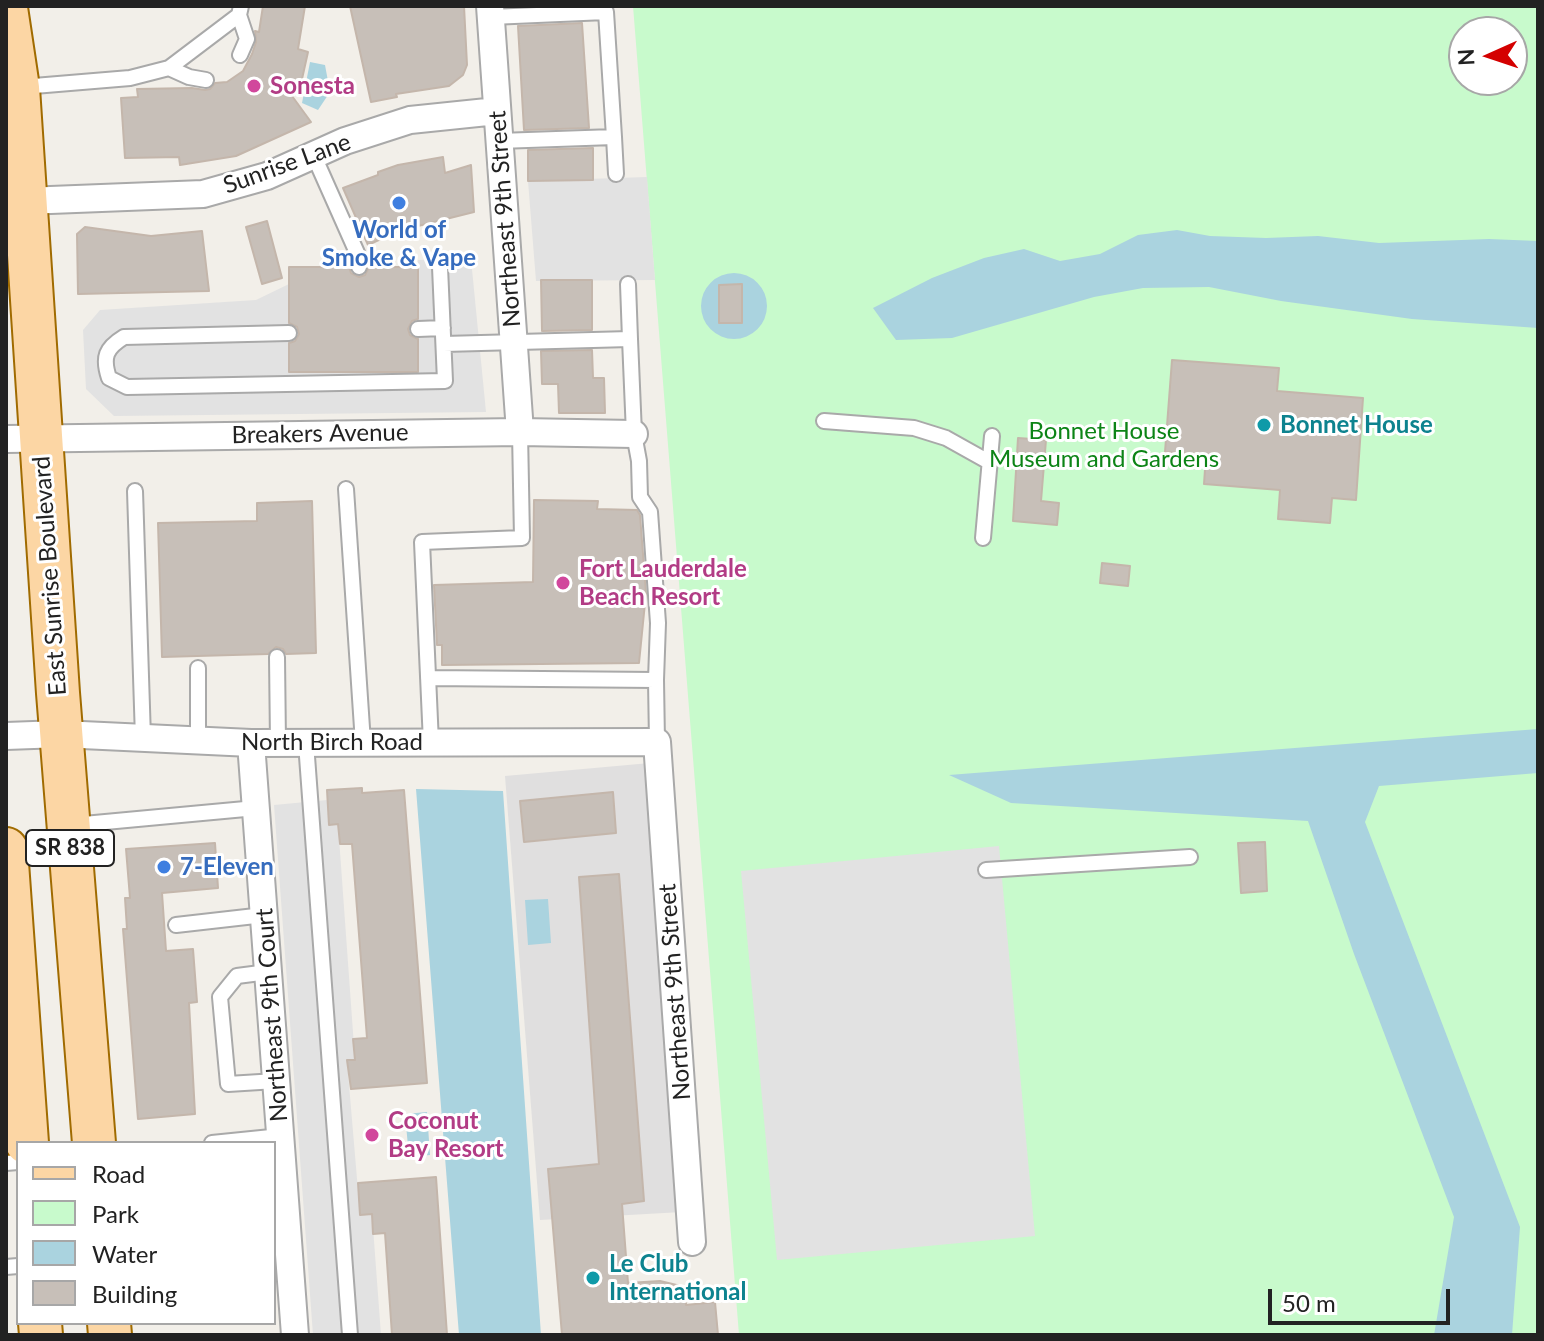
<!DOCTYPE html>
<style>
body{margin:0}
#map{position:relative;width:1544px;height:1341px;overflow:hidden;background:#f2efe9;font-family:Lato,sans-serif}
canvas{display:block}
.frame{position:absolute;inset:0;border:8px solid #222;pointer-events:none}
.legend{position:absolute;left:16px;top:1141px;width:260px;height:184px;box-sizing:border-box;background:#fff;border:2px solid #a7a7a7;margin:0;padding:10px 14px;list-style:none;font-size:24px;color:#222}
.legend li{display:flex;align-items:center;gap:16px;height:40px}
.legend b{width:40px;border:2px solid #a7a7a7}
.north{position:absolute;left:1448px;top:16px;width:80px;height:80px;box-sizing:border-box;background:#fff;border:2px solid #a7a7a7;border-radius:50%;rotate:267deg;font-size:22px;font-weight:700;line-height:32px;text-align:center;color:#222}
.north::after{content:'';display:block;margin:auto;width:28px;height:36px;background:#d40000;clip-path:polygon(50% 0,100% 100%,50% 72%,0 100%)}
.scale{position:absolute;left:1268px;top:1289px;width:182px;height:36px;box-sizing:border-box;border:4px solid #222;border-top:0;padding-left:10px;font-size:24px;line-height:28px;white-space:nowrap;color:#222;-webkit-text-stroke:6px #fff;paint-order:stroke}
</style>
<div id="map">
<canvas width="1544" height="1341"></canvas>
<div class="frame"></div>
<ul class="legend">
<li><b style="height:10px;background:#fcd6a4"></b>Road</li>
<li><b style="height:22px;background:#c8facc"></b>Park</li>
<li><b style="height:22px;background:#aad3df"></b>Water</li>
<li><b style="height:22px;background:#c7bfb8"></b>Building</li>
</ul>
<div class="north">N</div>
<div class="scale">50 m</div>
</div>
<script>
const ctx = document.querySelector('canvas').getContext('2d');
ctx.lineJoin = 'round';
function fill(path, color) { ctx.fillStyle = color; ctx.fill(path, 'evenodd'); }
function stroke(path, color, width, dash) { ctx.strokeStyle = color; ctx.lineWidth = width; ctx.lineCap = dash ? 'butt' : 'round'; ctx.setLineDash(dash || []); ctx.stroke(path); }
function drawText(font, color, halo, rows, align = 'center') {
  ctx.font = font + ' Lato,sans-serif'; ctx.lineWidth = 6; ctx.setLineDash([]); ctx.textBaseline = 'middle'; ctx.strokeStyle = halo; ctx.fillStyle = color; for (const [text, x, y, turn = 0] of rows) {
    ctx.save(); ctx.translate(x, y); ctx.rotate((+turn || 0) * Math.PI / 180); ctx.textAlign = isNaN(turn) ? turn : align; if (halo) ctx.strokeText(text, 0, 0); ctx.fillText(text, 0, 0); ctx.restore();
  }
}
fill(new Path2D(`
 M650,763l32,449 -142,8 -35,-444z`), '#e0dfdf');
fill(new Path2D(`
 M633,6h905v1329h-799zM1464,32h48v48h-48z`), '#c8facc');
fill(new Path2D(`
 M647,177l8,103 -119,1 -8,-100z
 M471,259l15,153 -372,4 -28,-27 -3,-59 17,-20 156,-10 33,-16v88h128l1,-112z
 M327,800l2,24h9l17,236 -8,1 13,153h12l9,121h-68l-39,-530z
 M999,846l36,390 -258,24 -36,-389z`), '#e2e2e2');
fill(new Path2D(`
 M310,62l15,3 5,27 -12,18 -16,-7z
 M1177,230l33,6 56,2 52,-2 61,7 110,-4 49,2v87l-126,-9 -131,-18 -72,-14 -66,1 -49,9 -142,41 -56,2 -23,-32 59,-30 52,-20 40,-9 36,12 40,-7 38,-19z
 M701 306a33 33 0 1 1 66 0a33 33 0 1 1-66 0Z
 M1538,729v44l-159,13 -14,36 155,405 -8,108h-78l20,-118 -100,-263 -46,-133 -297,-18 -62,-28z
 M416,789l87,2 38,544h-82z
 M548,899l3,44 -23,2 -3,-45z
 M427,1112l3,43 -21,2 -4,-43z`), '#aad3df');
const building = new Path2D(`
 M263,6h42l-7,43 10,3 -6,27 -10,17 19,26 -75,34 -56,9 -1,-8 -54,1 -4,-60 17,-1 -1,-8 55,-1 13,2 5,-1 5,-6 12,-1 16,-11 9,-17 4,-12 -1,-11 4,1z
 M350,6h114l3,59 -4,10 -14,11 -53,8 1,3 -26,5z
 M582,23l7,105 -65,2 -6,-104z
 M593,148v32l-65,1v-31z
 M443,157l2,16 26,-8 3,47 -76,19 -30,14 -25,-57 35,-13v-3l20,-7z
 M267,221l15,57 -20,6 -16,-57z
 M85,227l66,9 51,-5 7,60 -131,3 -1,-60z
 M289,267h60l2,6 8,4 6,-2 4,-8h49v52l-6,2 -4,8 2,6 8,4v33h-129v-29l6,-2 4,-7 -2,-7 -8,-4z
 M541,280h51v50l-50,1z
 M742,284v39h-23v-38z
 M592,350l1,28h11l1,35h-46l-1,-29h-16l-1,-33z
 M1172,360l107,8 -2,23 86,7 -7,102 -24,-2 -2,25 -52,-4 2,-29 -76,-6 2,-29 -41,-3z
 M1018,438l28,2 -5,61 18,2 -2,22 -44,-4z
 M534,500l64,1 -1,8 40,1 3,5 6,78 -7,70 -197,2v-20h-5l-3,-60 99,-3z
 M312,501l4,152 -30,1 -3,-5 -7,-2 -8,7 -106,3 -4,-134 99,-2v-18z
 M1102,563l28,3 -2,20 -28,-3z
 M362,788v5l42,-3 23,293 -76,6 -4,-29h8l-2,-21 14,-1 -15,-194h-12l-2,-20 -9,1 -2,-35z
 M613,792l3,41 -92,9 -4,-41z
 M1265,842l2,49 -26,2 -3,-50z
 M215,843l3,45 -56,5 4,58 27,-2 4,53 -8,1 6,111 -57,5 -15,-190h4l-2,-31h5l-4,-49z
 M619,874l25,327 -22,3 6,79 32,-2 25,6 1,18 29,-3 3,33h-156l-14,-166 51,-5 -20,-287z
 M436,1177l11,158h-55l-7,-102 -12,1 -1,-20 -12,1 -2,-32z`);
fill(building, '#c7bfb8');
stroke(building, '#c4b6ab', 2);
const lane = new Path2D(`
 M239,15l8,24 -7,16
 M491,17l115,-5 8,125 -115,4
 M169,68l20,9 17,3
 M22,87l108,-9 39,-10 70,-53 2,-9
 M614,137l2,37
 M314,156l44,99 1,12
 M418,329l25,-1
 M289,333l-165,4c-18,11 -22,20 -15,41l18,9 318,-6 -5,-114
 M630,339l4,95 5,27 1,36 10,15 8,111 -2,57
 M444,344l186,-5 -2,-55
 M824,421l90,7 32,10 43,24
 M346,489l17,254
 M135,491l8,247
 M983,538l9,-102
 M277,657l1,86
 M428,678l228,2 1,62
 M198,740v-72
 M306,743l44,592
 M431,743l-9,-201 100,-4 -2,-106
 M73,825l183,-17
 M986,870l204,-13
 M176,925l88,-10
 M268,972l-31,4 -17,21 8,87 48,-3
 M212,1143l69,-7
 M6,1163l12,-1
 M6,1267l12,-1`);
const street = new Path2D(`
 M490,6l30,426
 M25,201l178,-7 64,-18 78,-35 65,-21 87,-9
 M6,439l514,-7 114,2
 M6,736l55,-2 190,9 406,-1 35,500
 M251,743l44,592`);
const primary = new Path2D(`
 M6,8l12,80 40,605 36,450
 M6,849l21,294
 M40,1323l1,12
 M109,1323l1,12`);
stroke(lane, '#a9a9a9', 18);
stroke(street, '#a9a9a9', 30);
stroke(primary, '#a06b00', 46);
stroke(lane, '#fff', 14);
stroke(street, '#fff', 26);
stroke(primary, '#fcd6a4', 42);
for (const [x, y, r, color] of [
 [254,86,8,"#d1479c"],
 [399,203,8,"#3f7fe0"],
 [1264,425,8,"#0f9aa8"],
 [563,583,8,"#d1479c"],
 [164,867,8,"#3f7fe0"],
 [372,1135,8,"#d1479c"],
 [593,1278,8,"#0f9aa8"]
]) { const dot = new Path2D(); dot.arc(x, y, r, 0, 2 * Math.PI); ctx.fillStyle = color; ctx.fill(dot); stroke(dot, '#fff', 3); }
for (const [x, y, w] of [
 [70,848,88]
]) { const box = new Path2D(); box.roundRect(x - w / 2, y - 18, w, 36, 6); ctx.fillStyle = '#fff'; ctx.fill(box); stroke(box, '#222', 2); }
drawText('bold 22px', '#222', null, [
 ["SR 838",70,848]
]);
drawText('bold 24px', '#b23c85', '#fff', [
 ["Sonesta",270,86],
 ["Fort Lauderdale",579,569],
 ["Beach Resort",579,597],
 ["Coconut",388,1121],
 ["Bay Resort",388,1149]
], 'left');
drawText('24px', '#222', '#fff', [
 ["Sunrise Lane",287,164,-20],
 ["Northeast 9th Street",505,219,-94],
 ["Breakers Avenue",320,434,-1],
 ["East Sunrise Boulevard",50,576,-94],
 ["North Birch Road",332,742],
 ["Northeast 9th Street",675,992,-94],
 ["Northeast 9th Court",272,1015,-94]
]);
drawText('bold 24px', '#366cbe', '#fff', [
 ["World of",399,230],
 ["Smoke & Vape",399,258],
 ["7-Eleven",180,867,"left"]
]);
drawText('bold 24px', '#0d838f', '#fff', [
 ["Bonnet House",1280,425],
 ["Le Club",609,1264],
 ["International",609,1292]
], 'left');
drawText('24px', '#0c8416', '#fff', [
 ["Bonnet House",1104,431],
 ["Museum and Gardens",1104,459]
]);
</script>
